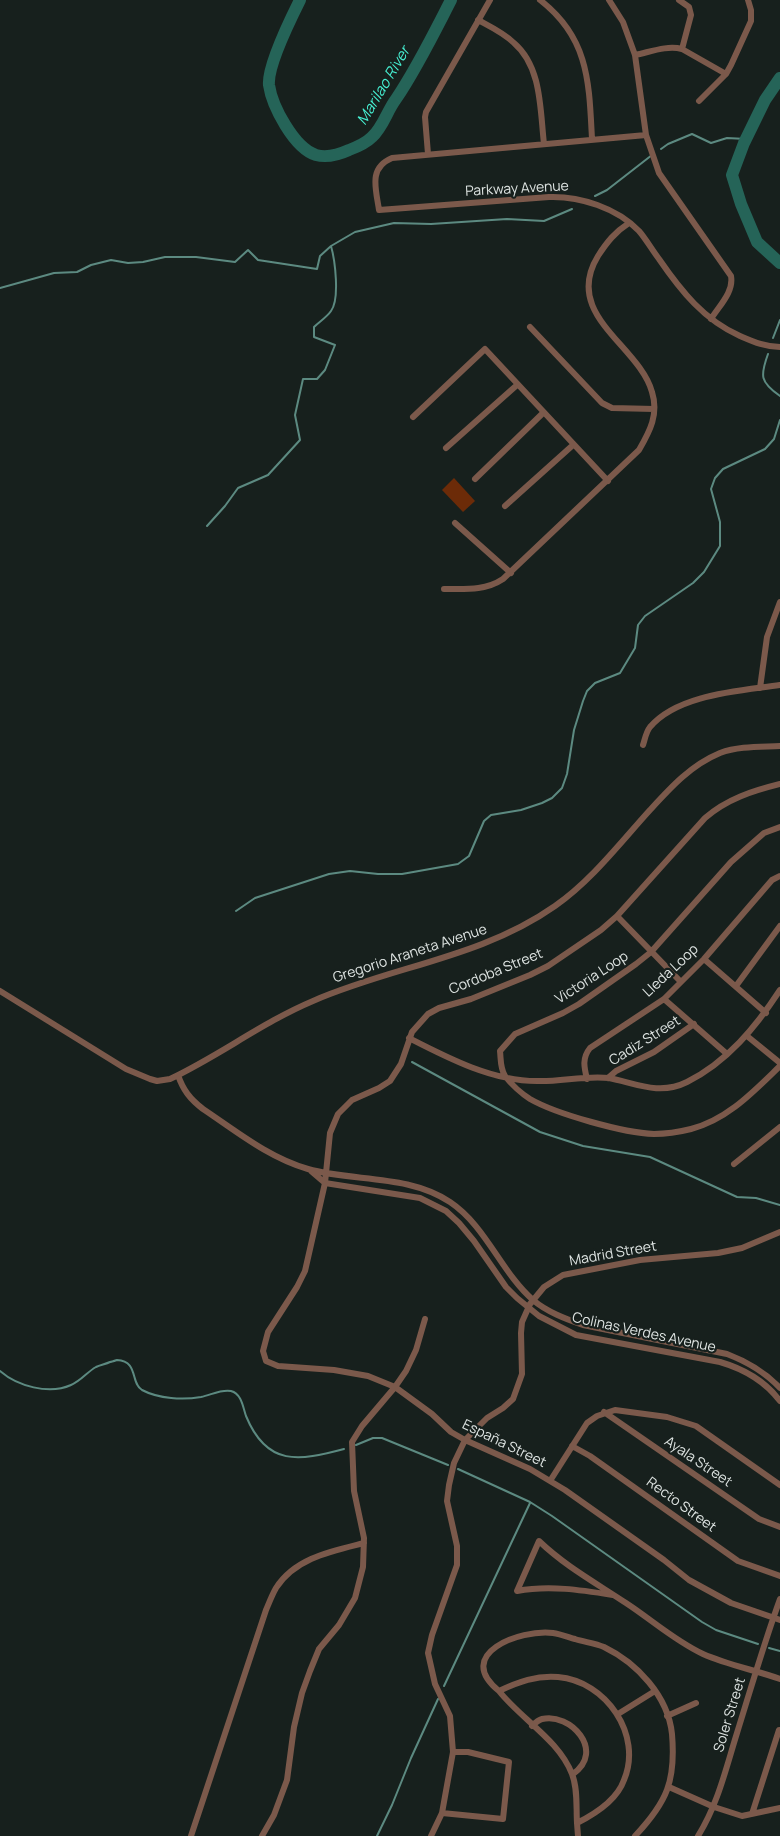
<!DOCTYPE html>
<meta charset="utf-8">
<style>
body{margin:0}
canvas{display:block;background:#17201d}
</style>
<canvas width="780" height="1836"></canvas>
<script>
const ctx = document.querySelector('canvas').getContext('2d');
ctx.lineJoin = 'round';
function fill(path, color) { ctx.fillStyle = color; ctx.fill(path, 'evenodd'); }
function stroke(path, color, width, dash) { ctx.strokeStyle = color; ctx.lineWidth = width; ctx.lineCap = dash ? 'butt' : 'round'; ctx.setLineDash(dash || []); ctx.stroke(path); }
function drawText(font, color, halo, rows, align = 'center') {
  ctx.font = font + ' Manrope,sans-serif'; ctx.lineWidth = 4.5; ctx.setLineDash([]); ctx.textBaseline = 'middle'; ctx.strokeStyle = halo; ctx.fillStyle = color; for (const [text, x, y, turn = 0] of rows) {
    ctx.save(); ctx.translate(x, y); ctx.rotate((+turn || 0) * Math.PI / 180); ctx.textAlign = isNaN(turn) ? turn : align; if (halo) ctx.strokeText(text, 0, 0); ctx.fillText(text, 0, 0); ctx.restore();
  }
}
fill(new Path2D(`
 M454,478l21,23 -12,11 -21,-22z`), '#6c2b08');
stroke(new Path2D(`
 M661,149l7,-5 24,-10 19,9 16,-5 19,1
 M595,196l12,-6 45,-35
 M0,288l54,-15 23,-1 14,-7 20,-5 17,3 15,-1 22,-5h31l39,5 13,-12 10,10 59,9 3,-13 11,-10
 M773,338l7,-18
 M768,354c-8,22 -8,28 12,42
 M207,526l18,-20 13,-18 30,-13 32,-35 -5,-25 8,-36h14l8,-9 10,-25 -21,-8v-10c5,-5 13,-10 17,-16 9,-12 4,-51 0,-65l24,-14 39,-9 37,1 76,-5 37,2 28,-12
 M236,911l19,-13 74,-24 21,-3 28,3h24l56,-10 11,-8 15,-35 7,-6 30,-5 21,-7 10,-5 10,-10 5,-14 7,-44 9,-29 4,-10 8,-8 25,-10 15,-25 3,-23 7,-9 48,-33 11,-11 16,-26v-24l-9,-33 4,-11 8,-9 42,-20 9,-10 6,-19
 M412,1062l128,70 43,14 67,11 87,40 19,1 24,7
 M0,1371c17,15 49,24 71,14 10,-4 16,-13 25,-18 4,-2 10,-3 14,-5 1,0 7,-2 7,-2 22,1 13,23 25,30 17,9 41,10 59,7 10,-2 20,-8 30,-6 11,3 12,17 15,25 21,51 53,45 98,33
 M356,1445l17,-7h9l66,27
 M458,1469l72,33 22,14 150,106 14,8 42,14
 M769,1648l11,3
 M444,1686l86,-183
 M377,1836l15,-31 19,-47 27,-59`), '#5c8a81', 2);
stroke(new Path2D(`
 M300,0c-9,18 -33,66 -31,85 3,21 25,63 47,70 11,3 22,0 33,-5 8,-3 17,-7 23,-13 11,-10 15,-26 24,-38 21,-31 38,-66 55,-99
 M780,78l-15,22 -21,43 -12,32 9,29 16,38 23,21`), '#256458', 12);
stroke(new Path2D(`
 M540,0c49,38 49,82 52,139
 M609,0l14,22 12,33 11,80 13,38 72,103c3,16 -12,30 -20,43
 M679,0l10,7 2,8 -9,34
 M478,20c13,7 26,13 36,23 28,24 26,67 30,101
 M635,55c15,-3 32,-10 47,-6l44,25
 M699,101l27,-27 5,-9 20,-44v-11l-3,-10
 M646,135l-254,23c-24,10 -16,31 -13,52l170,-13c31,-1 68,11 90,34 7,8 13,19 20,28 22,32 45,61 81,77 14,6 25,11 40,11
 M428,154l-3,-37 1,-5 64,-112
 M530,327l72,76 10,5 42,1
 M413,417l72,-68 123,132
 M446,448l71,-63
 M475,479l68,-66
 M505,506l68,-61
 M455,523l56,50
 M444,589c21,0 41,2 59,-10l136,-129c11,-19 20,-36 13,-58 -13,-47 -90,-77 -54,-136 9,-14 17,-24 31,-33
 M760,688l7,-51 13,-35
 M643,745c2,-6 3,-13 7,-18 28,-33 90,-36 130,-42
 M780,784c-28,7 -53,15 -75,34l-88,98 -16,14 -53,36 -18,9 -59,24 -32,9 -11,6 -16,18 -11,32 -11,17 -11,7 -27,12 -14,14 -8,19 -5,50 -20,88 -8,16 -29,45 -5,19 3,10 12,5 56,4 34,6 27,11 37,27 19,18 14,8 65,29 35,21 99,70 25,20 42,23 49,17
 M780,827l-16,6 -33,29 -80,90 -15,12 -57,40 -16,9 -48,21 -15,17c1,9 0,17 5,25 6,8 17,18 25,23 26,15 94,34 124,35 12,0 25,-2 37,-5 37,-10 62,-37 89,-63
 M617,916l63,65
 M704,959l62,54
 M736,986l44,-60
 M0,991l126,78 24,10 7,2 13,-2c49,-23 93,-57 143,-78 80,-35 168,-43 242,-95 37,-26 65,-63 95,-96 21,-23 41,-45 70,-57 19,-7 40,-6 60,-7
 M664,999l63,55
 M747,1036l33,27
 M409,1038c39,20 83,43 128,43 23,1 49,-6 72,-3 26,5 50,18 78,4 40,-20 69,-55 93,-92
 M178,1075c5,15 12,24 25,34 33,22 66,49 105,60 46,13 100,5 142,33 36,24 51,70 83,98 14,12 33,19 50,25l144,29c21,8 38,18 53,34
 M608,1078l8,-7 38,-19 40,-28
 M587,1079c-3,-12 -5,-21 3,-31l74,-49 40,-40 68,-79 8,-4
 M734,1164l46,-37
 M311,1171l14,12 95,15 26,13 13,12 15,18 32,46 11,11 22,18 37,19 144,27c24,7 45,19 60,39
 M604,1412l155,107 21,8
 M572,1446l18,10 148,105 42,15
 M550,1481l37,-58 10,-7 18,-6 52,7 29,9 84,59
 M613,1595c-32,-5 -64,-10 -96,-4l22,-50c26,25 57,42 87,62 26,17 49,38 77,51 25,11 52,16 77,25
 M499,1691c22,28 60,49 73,83 6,15 4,33 5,49
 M618,1714l37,-23
 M667,1716l29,-13
 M532,1726c3,-3 6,-6 10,-7 28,-7 64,32 31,55
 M669,1787l45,20 28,9 38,-8
 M442,1813l61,6 6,-57 -41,-10h-15
 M752,1814l27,-84h1
 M191,1836l75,-226c3,-7 6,-15 10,-22 19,-30 56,-37 88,-45
 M262,1836l12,-21 13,-35 7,-53 8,-34 8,-22 9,-22 20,-24 16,-27 8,-31 1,-29 -10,-47 -2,-49 10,-16 33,-39 11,-16 10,-21 9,-31
 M431,1836l11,-23 11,-61 -3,-36 -15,-32 -7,-31 4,-18 25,-70v-19l-10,-45 2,-16 5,-22 11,-23 22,-22 16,-10 10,-9 9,-25 -1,-41 1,-11 8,-18 14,-17 19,-12 77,-15 78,-7 24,-5 38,-16
 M578,1836l-1,-13c18,-9 40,-23 47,-43 19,-45 -18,-99 -66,-103 -21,-2 -40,5 -59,14 -46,-37 21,-62 54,-58 7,1 15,4 22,6 9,3 20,4 29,8 33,16 64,49 68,87 4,47 -5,68 -37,102
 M698,1836c20,-32 28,-68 39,-103 14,-45 27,-90 43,-134`), '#7b594b', 6);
drawText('14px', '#dee4e2', '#17201d', [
 ["Parkway Avenue",517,189,-3],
 ["Gregorio Araneta Avenue",410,954,-18],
 ["Lleda Loop",671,971,-43],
 ["Cordoba Street",496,972,-22],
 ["Victoria Loop",592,978,-33],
 ["Cadiz Street",645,1041,-32],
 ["Madrid Street",613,1254,-10],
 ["Colinas Verdes Avenue",644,1333,12],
 ["España Street",504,1444,26],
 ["Ayala Street",698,1462,34],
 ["Recto Street",681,1505,36],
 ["Soler Street",730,1715,-73]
]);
drawText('italic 15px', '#46f0d3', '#17201d', [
 ["Marilao River",384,86,-59]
]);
</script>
